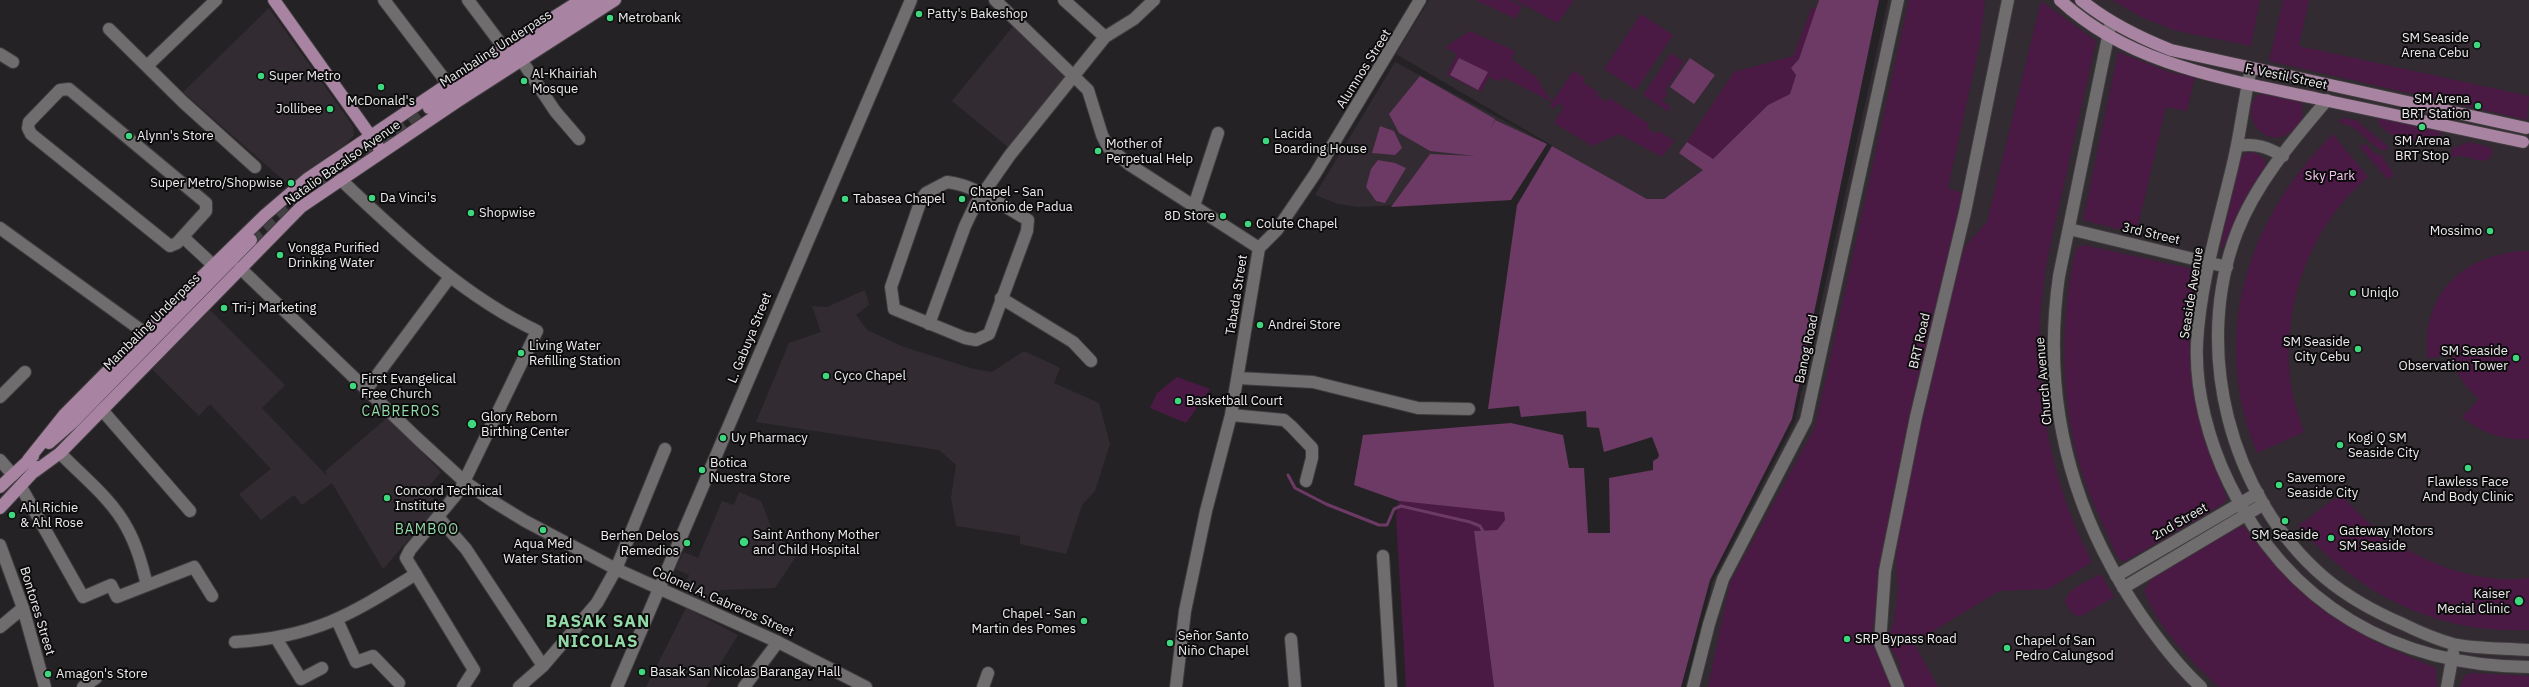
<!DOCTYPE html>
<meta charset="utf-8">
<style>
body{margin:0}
canvas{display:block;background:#242224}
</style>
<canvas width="2529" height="687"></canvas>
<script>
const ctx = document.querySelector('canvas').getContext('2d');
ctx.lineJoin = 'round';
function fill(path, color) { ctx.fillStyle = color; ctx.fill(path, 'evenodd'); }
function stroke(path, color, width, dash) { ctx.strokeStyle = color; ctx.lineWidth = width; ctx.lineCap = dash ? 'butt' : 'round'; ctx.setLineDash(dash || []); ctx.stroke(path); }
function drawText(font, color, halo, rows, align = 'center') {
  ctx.font = font + ' "IBM Plex Sans",sans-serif'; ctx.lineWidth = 4; ctx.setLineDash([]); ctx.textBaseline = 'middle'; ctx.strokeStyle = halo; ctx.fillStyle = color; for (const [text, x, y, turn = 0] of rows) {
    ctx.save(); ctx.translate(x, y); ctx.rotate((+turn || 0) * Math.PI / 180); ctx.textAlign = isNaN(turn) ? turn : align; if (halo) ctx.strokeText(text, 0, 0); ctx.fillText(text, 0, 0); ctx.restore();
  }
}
fill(new Path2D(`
 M1429,0h390l-20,59 -9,35 -22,11 -65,65 -39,29h-17l-60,-33 -191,-112z
 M1888,0h641v687h-840l23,-104 83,-162z
 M269,8l84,118 1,9 -11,12 -53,39 -107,-94z
 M1014,25l53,49 -59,73 -56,-46z
 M1395,62l152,82 -36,56 -152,7 -21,-3 -23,-9z
 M865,290l4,15 -13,10 11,15 37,17 70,22 18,3 32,-21 36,17 -6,15 45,20 11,41 -15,47 -13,14 -16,49 -46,-10v-8l-64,-10 -5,-28 5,-33 -17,-15 -183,-28 33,-79 32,-11 -9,-26 15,1z
 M210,310l75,75 -23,23 65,68 -2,-5 63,-54 53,55 -16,19 15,13 -57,65 -51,-86 -30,22 -8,-10 -33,25 -22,-26 32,-25 -61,-65 -11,12 -47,-47z
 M739,492l22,9 12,31 24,23 -22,33 -55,2 -8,17 -31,-14 8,-18 -14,-6 9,-17 14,6 24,-57 12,4z
 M686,608l52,27 -32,52h-60z`), '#322b31');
fill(new Path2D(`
 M1475,0h35l12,6 -6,13z
 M1515,0h59l-16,23z
 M1909,0h76l-5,42 -32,146 18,6 -61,249 -17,84 -11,69 -5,38 4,19 17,34h-185l22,-104 85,-156z
 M2112,0h148l-9,46 -74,-15 -34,-13z
 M2283,0h26l-10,46 230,50 -2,24 -258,-59z
 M2041,1l55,40c-11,49 -22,99 -33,148 -8,35 -17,71 -21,107 -10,91 8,185 50,266l-43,27 -50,2 -85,52 24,44h-33l-6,-14 1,-9 -11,-19 -1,-8 6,-15 4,-33 -2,-26 3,-41 60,-259 7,-18 21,-23z
 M1812,7l4,3 -17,49 -8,9 5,7 -6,19 -22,11 -55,54 -26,-17 47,-70 59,-16z
 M1641,14l32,21 -37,55 -32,-21z
 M1470,31l45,20 -4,8 25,18 16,25 21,-31 12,7 -2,4 16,11 -2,3 10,6 3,-4 39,26 -2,4 9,6 3,-3 15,10 -12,16 -43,-23 -27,12 -38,-23 10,-16 -6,-4 -4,6 -4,-2 2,-5 -49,-25 -3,5 -11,-5 -8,15 -34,-17 10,-21 -11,-6 2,-3z
 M2118,52l51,20 26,5 -8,34 -21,-4 -30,127 -53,-14z
 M1671,53l13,9 -19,29 3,2 -6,8 8,5 -1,6 -26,-17z
 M2262,93l40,9 1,17c-34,49 -71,-12 -41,-26z
 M2377,116l67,15c-12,17 -67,9 -67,-15z
 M2343,118l13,2 33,27 -5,4c-14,-4 -21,-19 -34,-25 -5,-2 -8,-1 -12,-5z
 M2333,134l35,43c-60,51 -87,131 -77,208 2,15 8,32 13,47l-47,21c-47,-116 -11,-234 76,-319z
 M2469,142l21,5 3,5 -3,6 -7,3 -23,-5 -9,1 1,-9z
 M2366,144l10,11 4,-2 14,21 -6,6 -29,-34z
 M2253,152l12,7 1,7 -24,38 -20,46 -1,-7 19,-84 6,-6z
 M2084,245l109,24 4,3 -5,51 -1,47 11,62 25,67 -7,7 -96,56 -7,-5c-10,-25 -22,-48 -31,-73 -26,-73 -27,-157 -11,-232l3,-5z
 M2522,251h7v188c-25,2 -48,-6 -67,-22l17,-18c-16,-14 -23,-26 -29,-46l-22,6c-8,-64 34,-103 94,-108z
 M1177,377l33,12 -24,34 -36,-15 7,-15z
 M2341,494c41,52 121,93 188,84v52c-94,4 -169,-35 -231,-104z
 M1399,501l105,10 1,9 -8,10 -23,1 20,156h-88l-10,-171z
 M2240,526l5,1 25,33 46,45 57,36 63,27 1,19h-218c-30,-28 -60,-58 -75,-96l7,-12z
 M2101,574l13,23 -31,18 -6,1 -5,-3 -7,-11c3,-15 24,-21 36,-28z
 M2471,673l58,3v11h-69l4,-11z`), '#4a1944');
fill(new Path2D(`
 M1819,0h60l-87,419 -82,161 -29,107h-187l-20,-156 23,-1 8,-10 -1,-8 -105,-11 -45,-16 9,-50 148,-12 52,12 6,33h15l4,65h22l-1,-55 44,-8v-9l5,-3 1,-3 -7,-18 -48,15 -5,-24 -12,-1 -1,-16 -65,6 -2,-11 -31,3 29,-204 35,-59 95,53h17l39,-29 -24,-17 8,-11 26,17 55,-54 22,-11 6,-19 -5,-7 8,-9z
 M1459,58l29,14 -10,18 -28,-15z
 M1690,58l25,17 -21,29 -24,-17z
 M1420,76l75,43 -6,12 6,-11 52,24 -36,56 -120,7 39,-53 45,2 -45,-5 -31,-18 -10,-19z
 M1380,126l14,5 8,17 -7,7 -23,-2z
 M1378,160l17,3 11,5 -21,35 -9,-2 -10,-14 5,-18z`), '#6d3965');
stroke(new Path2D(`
 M1288,475l7,13 31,16 53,21h8l7,-16 7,-3 69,16 10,4 4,7`), '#6d3965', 3);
stroke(new Path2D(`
 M251,240l47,-41 131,-91`), '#424042', 12, [12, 6]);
const minor = new Path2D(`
 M384,0l64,84
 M468,0l36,48
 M995,0l93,90 14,45 6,12 22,18 129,83
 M1064,0l41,37
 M2111,22l-52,254c-18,124 12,237 82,339 18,26 37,51 60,72
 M109,29l74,73 72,65
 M0,54l13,8
 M522,61l33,50 24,28
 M147,66l69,-66
 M2251,69c-7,30 -10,60 -17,90 -14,61 -34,123 -37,185 -2,47 12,98 32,139 59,122 166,183 300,184
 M69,89l137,114v8l-29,32 -7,3 -139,-112 -3,-6 1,-6 31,-32z
 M2327,100c-34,40 -71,83 -90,132 -45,117 -8,264 88,346 24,20 50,34 78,46 16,8 33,15 50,20 24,5 51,4 76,6
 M2237,146c19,-3 30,1 46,10
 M340,179c61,57 121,116 197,152l-77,159 -50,60 -4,8 68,112 -11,17
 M947,182c28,3 56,24 81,38l-1,11 -38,103 -13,6 -11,-2 -71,-29 -3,-22 30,-87 5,-7z
 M1194,206l24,-73
 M0,228l145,105
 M2069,229l158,38
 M184,238l29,27
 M1259,248l18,-18 38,-56 105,-174
 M240,268l178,171 47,43 29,20 31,19 91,48 162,73 88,45
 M1001,298l72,44 18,19
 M929,324l36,-98 10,-21 35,-50 95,-118 29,-18 20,-19
 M1238,378l75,4 105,26 51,1
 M366,390l84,-113
 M0,397l25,-25
 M102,410l88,101
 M1231,415l53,5 7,6 21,22v10l-6,23
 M60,453c22,23 52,46 67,75 10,18 15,37 20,57
 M0,460l13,15
 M21,487l62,110 28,-12 6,12 77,-30 18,29
 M439,518l27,31 77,117
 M0,545l23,63 22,79
 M1383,556l8,131
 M2116,576l142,-83
 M2123,588l141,-84
 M337,620l19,42 17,-6 26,27
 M0,627l23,-19
 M276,638l25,41 21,-11
 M1291,639l4,48
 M235,642c80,-5 115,-27 181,-68
 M83,687l13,-9
 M519,687l24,-21 54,-63 19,-34 49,-120
 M617,687c97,-230 195,-459 294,-687
 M744,687l34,-45
 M983,687l5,-14
 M1176,687l9,-76 21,-100 25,-96 28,-167
 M1693,687l16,-63 14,-45 83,-159 92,-420
 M1898,687l-18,-44 5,-72 31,-154 49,-205 43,-212
 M2447,687l6,-34`);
const major = new Path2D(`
 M274,0l108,152
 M2060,0c71,66 167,79 259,99 68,14 136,29 204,43
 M2081,0c27,22 57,37 90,50l355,78
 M429,108l169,-108
 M49,443l23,-20 179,-183
 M28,460l36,-45 118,-119 83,-81 42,-36 141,-95 133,-84
 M34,472l26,-19 241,-246 157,-106 157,-101
 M0,487l33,-31
 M0,508l38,-41`);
stroke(minor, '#3f3c3e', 14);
stroke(major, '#3f3c3e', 14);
stroke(minor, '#706d6f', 12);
stroke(major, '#a884a2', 12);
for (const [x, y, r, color] of [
 [919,14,4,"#3ed77d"],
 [610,18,4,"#3ed77d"],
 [2477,45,4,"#3ed77d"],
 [261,76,4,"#3ed77d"],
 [524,81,4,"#3ed77d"],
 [381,87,4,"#3ed77d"],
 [2478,106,4,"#3ed77d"],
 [330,109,4,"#3ed77d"],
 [2422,127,4,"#3ed77d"],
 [129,136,4,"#3ed77d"],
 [1266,141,4,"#3ed77d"],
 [1098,151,4,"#3ed77d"],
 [291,183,4,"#3ed77d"],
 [372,198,4,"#3ed77d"],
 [845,199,4,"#3ed77d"],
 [962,199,4,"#3ed77d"],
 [471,213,4,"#3ed77d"],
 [1223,216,4,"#3ed77d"],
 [1248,224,4,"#3ed77d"],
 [2490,231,4,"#3ed77d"],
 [280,255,4,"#3ed77d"],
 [2353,293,4,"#3ed77d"],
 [224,308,4,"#3ed77d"],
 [1260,325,4,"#3ed77d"],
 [2358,349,4,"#3ed77d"],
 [521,353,4,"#3ed77d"],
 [2516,358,4,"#3ed77d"],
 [826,376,4,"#3ed77d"],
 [353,386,4,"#3ed77d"],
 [1178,401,4,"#3ed77d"],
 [472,424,5,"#3ed77d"],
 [723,438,4,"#3ed77d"],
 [2340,445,4,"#3ed77d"],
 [2468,468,4,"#3ed77d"],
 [702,470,4,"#3ed77d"],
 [2279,485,4,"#3ed77d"],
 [387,498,4,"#3ed77d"],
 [12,515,4,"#3ed77d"],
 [2285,521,4,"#3ed77d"],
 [543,530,4,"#3ed77d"],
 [2331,538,4,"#3ed77d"],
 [744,542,5,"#3ed77d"],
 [687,543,4,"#3ed77d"],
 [2519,601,5,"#3ed77d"],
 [1084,621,4,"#3ed77d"],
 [1847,639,4,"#3ed77d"],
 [1170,643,4,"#3ed77d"],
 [2007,648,4,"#3ed77d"],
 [642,672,4,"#3ed77d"],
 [48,674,4,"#3ed77d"]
]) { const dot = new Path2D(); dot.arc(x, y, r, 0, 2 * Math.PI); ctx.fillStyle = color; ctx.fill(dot); stroke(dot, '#0d0c0d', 1.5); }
drawText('13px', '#eeecee', '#0d0c0d', [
 ["Patty's Bakeshop",927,14],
 ["Metrobank",618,18],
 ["SM Seaside",2469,38,"right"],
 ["Arena Cebu",2469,53,"right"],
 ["Al-Khairiah",532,74],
 ["Mosque",532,89],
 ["Super Metro",269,76],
 ["SM Arena",2470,99,"right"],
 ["BRT Station",2470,114,"right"],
 ["McDonald's",381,101,"center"],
 ["Jollibee",322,109,"right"],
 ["Lacida",1274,134],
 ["Boarding House",1274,149],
 ["Alynn's Store",137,136],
 ["SM Arena",2422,141,"center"],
 ["BRT Stop",2422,156,"center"],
 ["Mother of",1106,144],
 ["Perpetual Help",1106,159],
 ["Super Metro/Shopwise",283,183,"right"],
 ["Chapel - San",970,192],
 ["Antonio de Padua",970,207],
 ["Da Vinci's",380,198],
 ["Tabasea Chapel",853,199],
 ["Shopwise",479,213],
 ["8D Store",1215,216,"right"],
 ["Colute Chapel",1256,224],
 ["Mossimo",2482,231,"right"],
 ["Vongga Purified",288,248],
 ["Drinking Water",288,263],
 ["Uniqlo",2361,293],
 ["Tri-j Marketing",232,308],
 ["Andrei Store",1268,325],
 ["SM Seaside",2350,342,"right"],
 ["City Cebu",2350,357,"right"],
 ["Living Water",529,346],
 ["Refilling Station",529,361],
 ["SM Seaside",2508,351,"right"],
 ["Observation Tower",2508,366,"right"],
 ["Cyco Chapel",834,376],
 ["First Evangelical",361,379],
 ["Free Church",361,394],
 ["Basketball Court",1186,401],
 ["Glory Reborn",481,417],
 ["Birthing Center",481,432],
 ["Uy Pharmacy",731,438],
 ["Kogi Q SM",2348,438],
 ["Seaside City",2348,453],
 ["Botica",710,463],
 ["Nuestra Store",710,478],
 ["Savemore",2287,478],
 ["Seaside City",2287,493],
 ["Flawless Face",2468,482,"center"],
 ["And Body Clinic",2468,497,"center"],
 ["Concord Technical",395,491],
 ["Institute",395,506],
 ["Ahl Richie",20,508],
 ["& Ahl Rose",20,523],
 ["Gateway Motors",2339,531],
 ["SM Seaside",2339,546],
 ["Saint Anthony Mother",753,535],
 ["and Child Hospital",753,550],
 ["SM Seaside",2285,535,"center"],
 ["Berhen Delos",679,536,"right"],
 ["Remedios",679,551,"right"],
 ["Aqua Med",543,544,"center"],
 ["Water Station",543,559,"center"],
 ["Kaiser",2510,594,"right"],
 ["Mecial Clinic",2510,609,"right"],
 ["Chapel - San",1076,614,"right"],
 ["Martin des Pomes",1076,629,"right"],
 ["Señor Santo",1178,636],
 ["Niño Chapel",1178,651],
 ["SRP Bypass Road",1855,639],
 ["Chapel of San",2015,641],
 ["Pedro Calungsod",2015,656],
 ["Basak San Nicolas Barangay Hall",650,672],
 ["Amagon's Store",56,674]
], 'left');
drawText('13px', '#eeecee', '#0d0c0d', [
 ["Mambaling Underpass",496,49,-33],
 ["Alumnos Street",1364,69,-58],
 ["F. Vestil Street",2286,77,12],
 ["Natalio Bacalso Avenue",343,163,-35],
 ["3rd Street",2151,234,13],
 ["Seaside Avenue",2192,293,-81],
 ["Tabada Street",1237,295,-81],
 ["Mambaling Underpass",152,322,-45],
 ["L. Gabuya Street",750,338,-68],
 ["BRT Road",1920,341,-77],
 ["Banog Road",1807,349,-78],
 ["Church Avenue",2044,381,-95],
 ["2nd Street",2180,522,-30],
 ["Colonel A. Cabreros Street",723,602,24],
 ["Bontores Street",37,611,73]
]);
drawText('13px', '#f6c5ed', '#0d0c0d', [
 ["Sky Park",2330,176]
]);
ctx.letterSpacing = '1px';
drawText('14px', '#92d9a7', '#0d0c0d', [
 ["CABREROS",401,412],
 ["BAMBOO",427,530]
]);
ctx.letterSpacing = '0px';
ctx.letterSpacing = '1px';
drawText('bold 17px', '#92d9a7', '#0d0c0d', [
 ["BASAK SAN",598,622],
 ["NICOLAS",598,642]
]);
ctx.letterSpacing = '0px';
</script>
